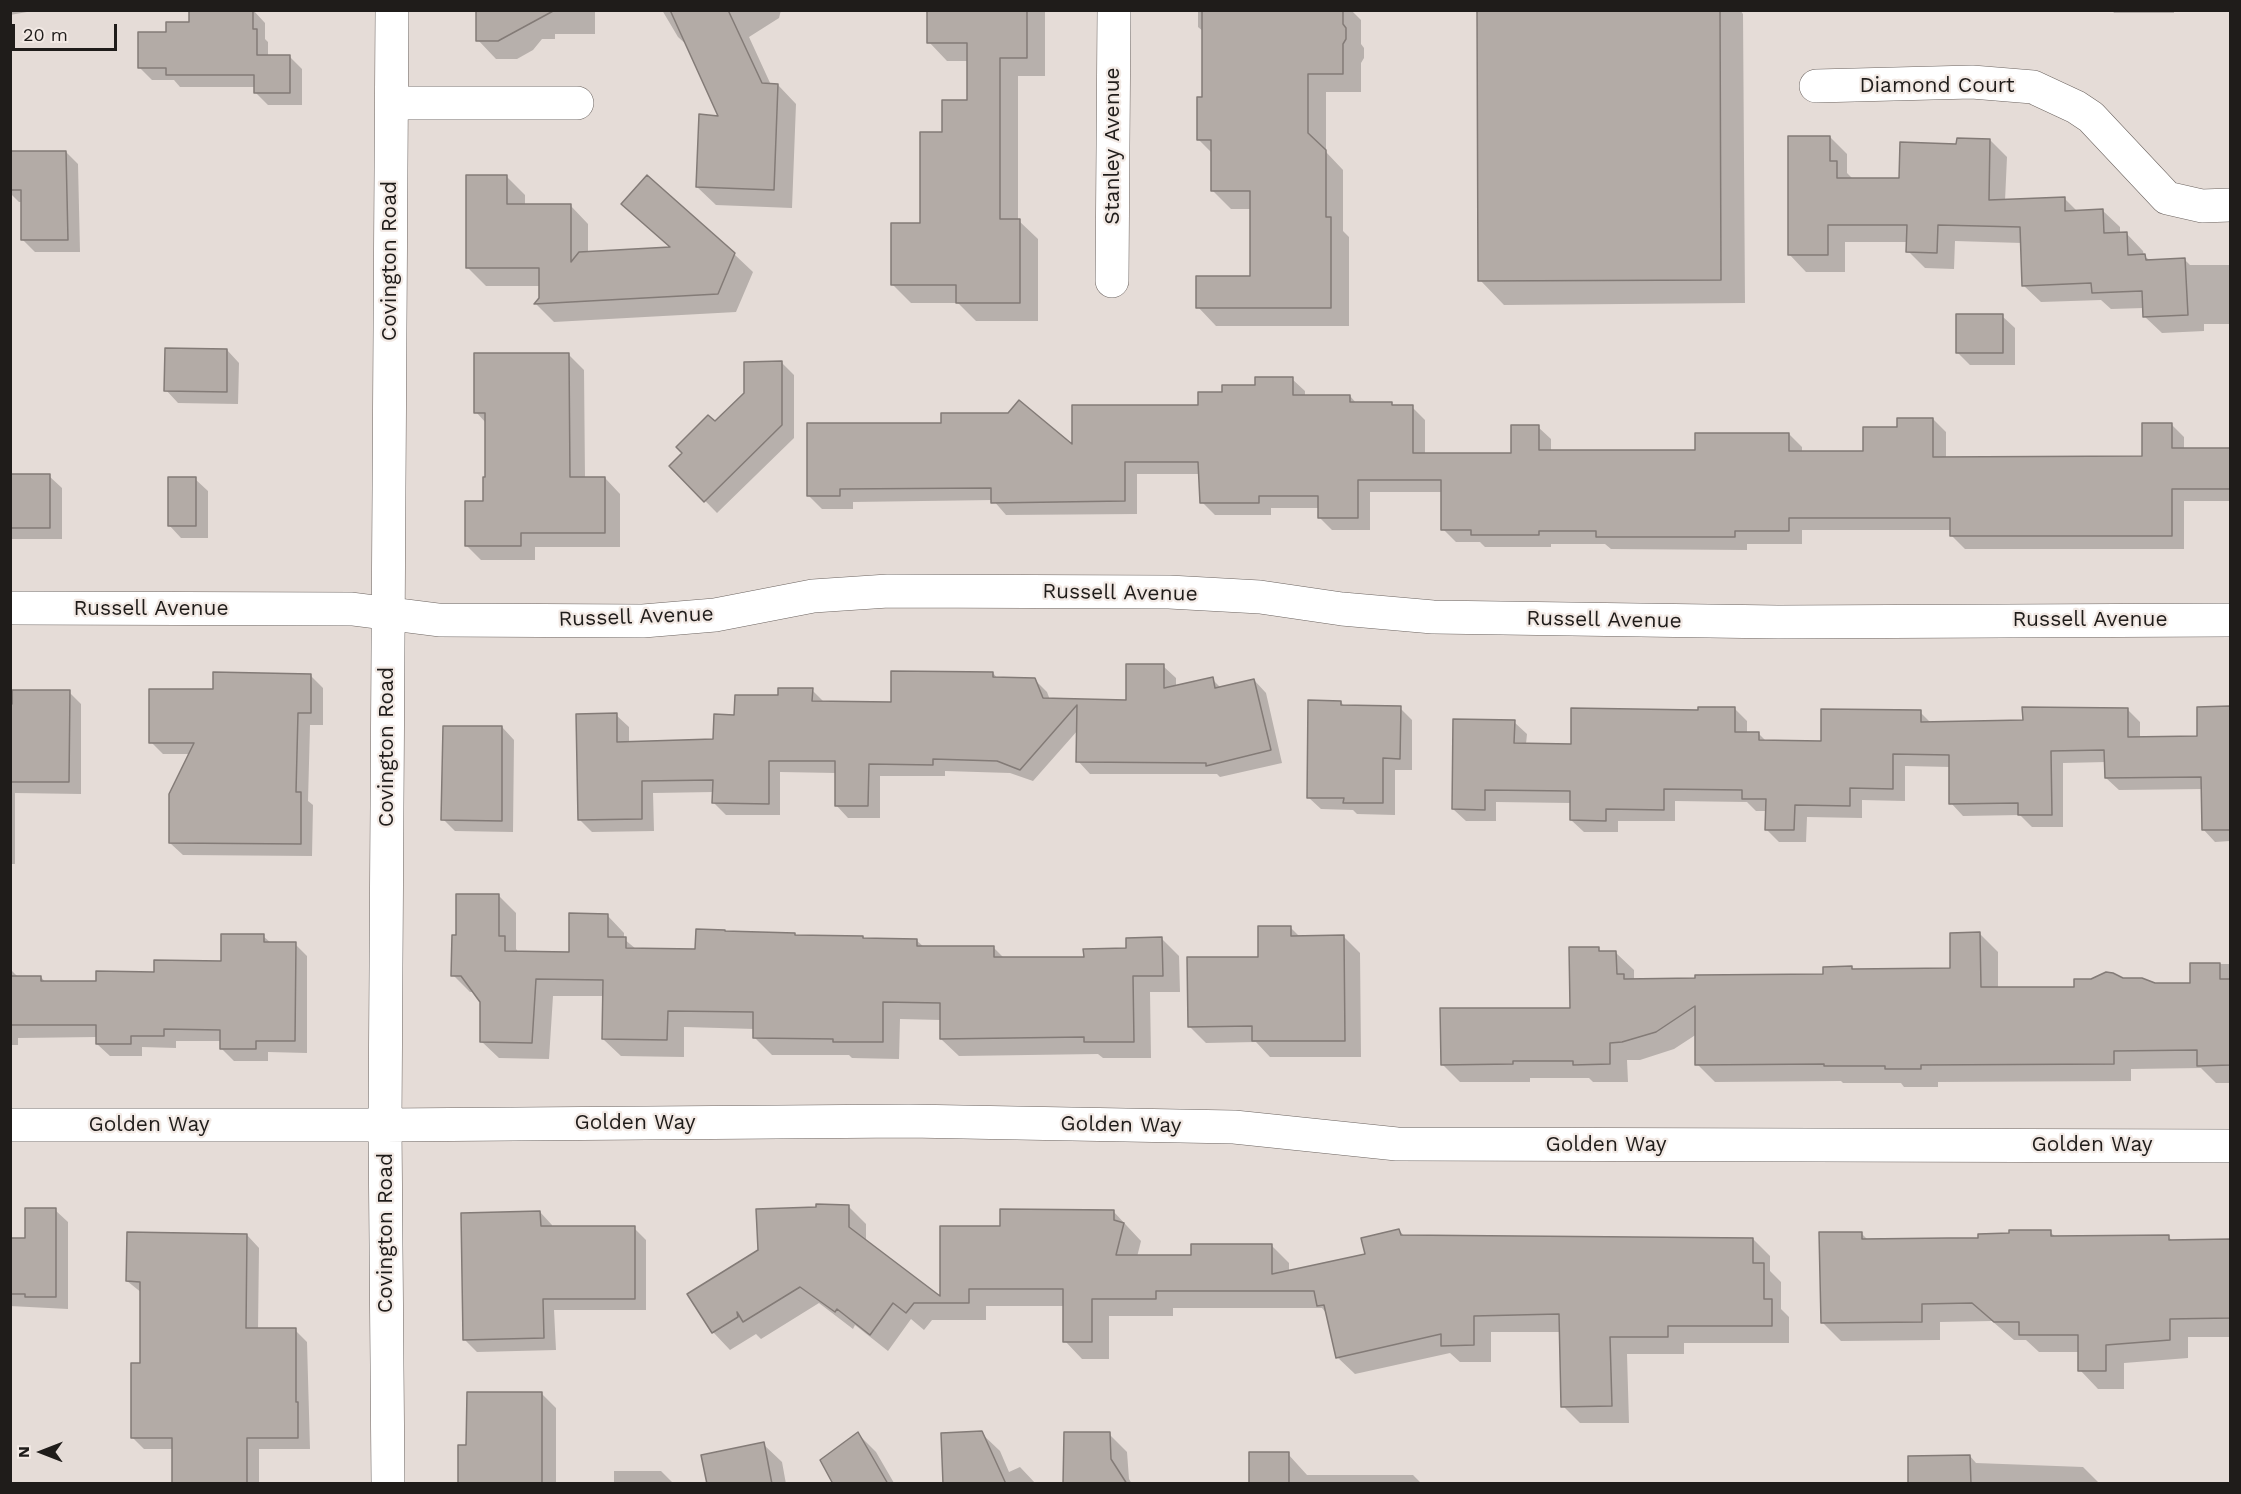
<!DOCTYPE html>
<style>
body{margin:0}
#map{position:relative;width:2241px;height:1494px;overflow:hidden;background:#e5dcd7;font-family:"Work Sans",sans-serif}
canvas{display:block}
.frame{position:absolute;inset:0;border:12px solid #1f1c1a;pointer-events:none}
.north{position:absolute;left:12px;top:1422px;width:60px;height:60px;-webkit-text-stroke:4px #f2e9e4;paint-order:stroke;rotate:270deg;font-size:16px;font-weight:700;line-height:24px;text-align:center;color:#1f1c1a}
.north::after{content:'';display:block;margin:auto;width:21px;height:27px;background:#1f1c1a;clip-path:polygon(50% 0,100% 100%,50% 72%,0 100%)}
.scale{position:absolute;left:12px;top:24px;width:105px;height:27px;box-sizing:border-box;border:3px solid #1f1c1a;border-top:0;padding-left:8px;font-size:18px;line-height:21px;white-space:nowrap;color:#1f1c1a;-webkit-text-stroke:4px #f2e9e4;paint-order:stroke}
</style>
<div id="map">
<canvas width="2241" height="1494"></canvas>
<div class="frame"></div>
<div class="north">N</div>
<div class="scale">20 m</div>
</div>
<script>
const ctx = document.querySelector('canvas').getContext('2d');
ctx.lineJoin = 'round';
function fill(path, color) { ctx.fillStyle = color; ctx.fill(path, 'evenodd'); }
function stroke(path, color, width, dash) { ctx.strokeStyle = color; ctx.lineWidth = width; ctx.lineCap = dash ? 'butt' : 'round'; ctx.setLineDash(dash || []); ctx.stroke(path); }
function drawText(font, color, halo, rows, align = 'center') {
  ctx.font = font + ' "Work Sans",sans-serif'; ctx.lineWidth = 4.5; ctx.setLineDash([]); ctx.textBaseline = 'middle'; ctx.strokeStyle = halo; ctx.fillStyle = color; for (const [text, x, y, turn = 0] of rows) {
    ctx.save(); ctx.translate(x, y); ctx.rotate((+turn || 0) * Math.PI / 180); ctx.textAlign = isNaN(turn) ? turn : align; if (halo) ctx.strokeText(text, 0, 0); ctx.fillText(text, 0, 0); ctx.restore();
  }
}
fill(new Path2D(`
 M10,10h16l1,2 -17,3z
 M253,10l12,13v16l3,3v15h22l12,12v36h-34l-13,-13v-5h-75l-6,-7h-22l-12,-12 28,-35 22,-9z
 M478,10h117v24h-40v5h-13l-9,11 -16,9h-21l-18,-19z
 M662,10h119l-2,8 -30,19 22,48h7l18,19 -4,104 -76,-3 -19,-18 24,-69 -33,-72 -10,-9z
 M929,10h116v66h-27v144l20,19v82h-62l-18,-18h-47l-19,-19 30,-60 21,-90 25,-33v-40h-21l-18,-19z
 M1198,10h153l10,10v24l3,4v10l-3,5v29h-35v60l17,18v61l6,6v89h-133l-18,-19 54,-30v-68h-21l-19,-19v-37l-14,-14 6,-40v-67l-6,-5z
 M1479,10h261l3,4 2,289 -241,2 -24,-25z
 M2112,10h62v3h-60z
 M1830,137l17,17v19l7,7h46l58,-35 32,-5 17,17 -2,44 59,-3 14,14 24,-2 18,17v7l6,-1 17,18 1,5 7,5 34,-1 5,5h40v59h-26v7l-42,2 -18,-17v-8l-33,1 -10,-9 -60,2 -18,-17 -1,-42 -67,-2 -1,28 -29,-1 -17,-17v-9h-63v30h-39l-17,-18z
 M10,152h56l12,12 2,88h-45l-12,-12v-38h-4l-9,-9z
 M506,176l19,19v10h45l18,19v29l84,-4 -30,-27 92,32 19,18 -17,40 -182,10 -18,-18 4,-5v-13h-54l-19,-19z
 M2002,316l13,12v37h-45l-12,-12z
 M227,350l12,13 -1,41 -60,-1 -12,-13z
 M569,355l15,15 1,108h20l15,16v53h-85v13h-54l-15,-15 18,-43 2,-24v-55l-10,-11z
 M782,363l12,12v63l-77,75 -46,-47z
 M1292,379l13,12v5h45l7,8h34l4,3h17l13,13v34h88l25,-27 13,12v12h145l93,-17 13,13v6h63l33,-24 35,-10 13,13v26l198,-1 27,-33 13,13v13h46v51h-46v48h-219l-13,-13v-6h-150v14h-55v6l-136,-1 -6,-5h-54v3h-66l-5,-5h-24l-13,-13v-37h-73v38h-38l-13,-13v-9h-48v7h-56l-13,-13 -2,-28h-63v40l-131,1 -13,-15 -140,2v7h-31l-13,-13v-71l264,22 127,-40 24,-13z
 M10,476h39l13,12v51h-52z
 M195,479l13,12v47h-27l-12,-13z
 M1163,666l13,12v9l36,-8 9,9 33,-8 12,13 16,70 -62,14 -3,-3h-127l-12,-13v-31l-45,51 -23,-8 -65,-2v5h-65v42h-32l-12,-13v-32l-56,-1v43h-54l-12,-12v-11l-61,1 1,38 -62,1 -12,-12 36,-105 13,12v16l86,-2 21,-25 43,-19 33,-7 12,12 68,2 101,-31 5,6h36l13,13 3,8 78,1z
 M311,676l12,12v37h-13l-2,76 5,4 -1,51 -129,-1 -13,-12 20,-89h-27l-12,-12z
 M69,692l12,12v90l-66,-1v71h-5v-159z
 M1341,702l4,5 55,1 12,12v50h-17v45l-38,-1 -4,-4 -32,-1 -13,-12z
 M2198,708h32v133l-15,1 -12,-13v-40l-84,1 -13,-12v-16l-43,1v64h-31l-12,-12 -57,1 -12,-13 -1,-36 -45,-1v35l-43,-1v18l-55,-1 -1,25h-27l-13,-13 1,-18h-11l-9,-9 -72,-1v20h-57v11h-34l-13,-12 1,-17 -76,-1v19h-30l-13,-12 61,-87 13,12 -1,10 46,1 127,-33 36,-3 12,12v13h12l8,8 56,1 97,-31 11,11 93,-1 103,-13 13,13v16l59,-1z
 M502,727l12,13 -1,92 -58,-1 -12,-12z
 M499,896l17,17v36l3,4h52l36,-38 17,18v6l12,10 61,1 99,-14 67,1 2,3h51l8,7h69l12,12 80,-1 42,-8 35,-11 17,17 1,36h-30l1,66h-48l-5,-4 -139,2 -18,-17v-19l-41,-1 -1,40 -47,-1 -3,-3h-77l-18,-18 1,-8 -71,-2v30l-63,-1 -18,-17 1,-43h-51l-4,63 -50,-1 -18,-17 1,-40 -7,-9h-5l-17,-17 4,-38z
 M1290,927l10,10 43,-1 17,17 1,104h-91l-14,-15 -50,1 -17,-17z
 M1980,934l18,18v37h78l47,-9 32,5h37l-1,-21h39v119h-14l-15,-15 -70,1v12l-193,1v5h-34l-3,-4h-58l-2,-2 -126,1 -18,-18v-30l-23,15 -34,11h-13l1,22h-35l-4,-4h-59v4h-70l-18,-18 129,-55 27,-60 4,4h14l18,17v11l191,-5 27,-8 3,3 96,-1z
 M263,936l8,7 24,1 12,12v97l-39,-1v9h-34l-13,-13v-7h-45v7l-34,-1v9h-32l-13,-12v-7l-79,1v7h-8v-76l8,8h23l5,6h52l124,-21z
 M848,1206l18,18v18l76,57 60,-71 111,-17 28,30 -4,16h55l80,-11 17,17v9l77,-17 33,-25 6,7 348,2 17,17v15l11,11v27l8,8v26h-105v11h-57l2,69h-49l-17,-17 -2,-74h-70v30h-31l-10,-9 -95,21 -18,-17 -10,-43 -5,-6h-149v8h-64v43h-27l-17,-18v-35h-79v14h-54l-8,10 -13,-11 -23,32 -33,-26 -2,4 -34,-26 -58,36 -5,-5 -26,16 -17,-18z
 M55,1210l13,12v87l-58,-3v-67h16z
 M540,1212l12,13v3h82l12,12v70h-92l2,40 -79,2 -12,-12z
 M2050,1232l7,6 111,-1 5,4h57v96h-42v21l-64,5v26h-26l-18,-19 -1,-18h-40l-13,-12h-12l-22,-19 -52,1v18l-99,1 -19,-19 39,-89 7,7 112,-1z
 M247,1235l12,13 -1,82h37l12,12 3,107h-51v35h-85v-35h-30l-12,-12 10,-73v-71l-15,-12z
 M542,1394l14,14v76h-96l8,-37z
 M981,1433l19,18 9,21 11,-5 16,17h-86z
 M858,1434l18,18 18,31 19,1h-78z
 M1109,1434l18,18 2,27 3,5h-67z
 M763,1444l19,18 4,22h-77z
 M1288,1454l19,21h106l9,9h-172z
 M1970,1456l6,7 107,4 17,17h-190z
 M614,1471h47l13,13h-60z`), '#0003');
const building = new Path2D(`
 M189,10h64v19h4v26h33v38h-36v-18h-88v-7h-28v-36h28v-10h23z
 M476,10h79l-57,31h-22z
 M670,10h58l34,73 16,1 -4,106 -78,-3 3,-73 19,2z
 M927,10h100v48h-27v161h20v84h-64v-18h-65v-62h29v-91h22v-32h25v-57h-40z
 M1202,10h141v14l3,4v11l-3,5v30h-35v59l18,17v67h5v91h-135v-32h54v-85h-39v-51h-14v-43h5z
 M1477,10h243l1,270 -243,1z
 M1788,136h42v25h7v17h62l1,-36 56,2 1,-6 33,1 -1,61 76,-3v14l38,-2 1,24 23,-1 1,23 17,-1 1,6 39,-2 3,57 -45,2 -1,-26 -50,2 -1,-10 -69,3 -2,-59 -82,-2 -1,28 -31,-1 1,-27h-79v30h-40z
 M10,151h56l2,89h-47v-50h-11z
 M466,175h41v29h64v58l8,-10 91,-5 -49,-43 26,-29 88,78 -17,41 -184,10 5,-6v-30h-73z
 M1956,314h47v39h-47z
 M165,348l62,1v43l-63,-1z
 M474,353h95l1,124h35v56h-84v13h-56v-45h18v-24h2v-64h-11z
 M782,361v64l-78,77 -35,-36 13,-13 -6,-6 32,-32 7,6 29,-28v-31z
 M1255,377h38v18h57v7h42v3h21v48h98v-28h28v25h156v-17h94v18h74v-24h34v-9h36v39l209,-1v-33h30v25h58v41h-58v47h-222v-18h-161v13h-54v6h-139v-6h-57v4h-68v-5h-30v-50h-83v38h-40v-22h-59v7h-59l-2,-41h-73v39l-134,2v-15l-151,1v7h-33v-73h134v-10h67l11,-13 53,44v-39h126v-13h24v-7h33z
 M10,474h40v54h-40z
 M168,477h28v49h-28z
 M1126,664h38v24l49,-11 2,11 39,-9 17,71 -65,16v-3l-130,-1 1,-57 -57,65 -23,-9 -64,-2v6l-64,-1 -1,42h-33v-45h-66v43l-57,-1 1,-23 -71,1v38l-64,1 -2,-106 41,-1v29l96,-3 1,-25 20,1 1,-20h43v-7h35l-1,13 79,1v-31l102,1v5l42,1 8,20 83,2z
 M213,672l98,2v39h-13l-2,79h5v52l-132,-1v-49l25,-51h-45v-54h64z
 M12,690h58l-1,92h-59v-78h2z
 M1308,700l33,1v4l60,1 -1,53 -17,-1v45h-40l1,-5h-37z
 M2230,706v124h-28l-1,-53 -96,1 -1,-28 -53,1 1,64h-34v-12l-69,1v-49l-56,-1v35l-43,-1v18l-55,-1 -1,25h-29l1,-31h-24v-9l-78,-1v21l-58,-1v12l-36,-1v-29l-85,-1v20l-33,-1 1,-90 62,1 -1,23 57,1v-36l127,2v-3h37v25h24v8l62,1v-32l100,1v12l102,-2 -1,-13 106,1v29l69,-1v-29z
 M443,726h59v95l-61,-1z
 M456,894h43v42h6v15l64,1v-39l39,1v23h18v11l69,1 1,-20 29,1v1l70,2v2l68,1v2l54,1v7h77v11h90l-1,-8 43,-1v-10l36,-1 1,39h-30l1,66h-50v-5l-144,2v-36l-57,-1v40h-50v-3l-80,-1v-26l-85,-1 -1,29 -65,-1 1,-59 -67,-1 -4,64 -52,-1v-40l-19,-26h-10l1,-41h4z
 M1258,926h33v10l53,-1 1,106h-93v-15l-64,1 -1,-70h71z
 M1980,932l1,55h93v-8h17l15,-7 7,1 10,5h19l13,5h35v-20h30v16h10v86l-33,1v-16l-83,1v13l-193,1v4h-36v-3h-61v-2l-129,1v-59l-39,26 -34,10 -12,1v21l-37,1v-4h-60v3l-72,1 -1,-57h130l-1,-61h30v4h17l1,23h7v5l71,-1v-3l128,-1v-7l29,-1v3l98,-1v-35z
 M221,934h43v8h32l-1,99h-39v8h-36v-19l-56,-1v7h-33v8h-35v-19h-86v-49h31v5h55v-10l58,1v-12l67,1z
 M816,1204l33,1v22l91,69v-70h60v-17l114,1v10l10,3 -8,32h75v-11h81v30l93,-20 -4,-16 38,-9 2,6 352,3v25h11v36h8v27h-104v11h-58l2,69 -51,1 -2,-93 -85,2v29l-33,1v-12l-105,24 -12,-53 -7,1 -3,-15h-158v8h-64v43h-29v-53h-94v14h-55l-8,10 -13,-10 -23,32 -33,-26 -2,3 -35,-25 -57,35 -6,-10 1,5 -26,16 -25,-39 71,-44 -2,-41 60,-2z
 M25,1208h31v89h-31v-3h-15v-56h15z
 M540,1211l1,15h94v73h-92l1,39 -81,2 -2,-127z
 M2009,1230h42v6l118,-1v5l61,-1v79l-60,1v21l-64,5v26h-28v-36h-59v-13h-25l-22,-19 -50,1v18l-101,1 -2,-91h43v7l86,-1h30v-4l31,-1z
 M127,1232l120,2 -1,94h50v74h2v36h-51v46h-75v-46h-41v-75h9v-81l-14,-1z
 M467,1392h75v91h-84v-38h8z
 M982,1431l24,53h-63l-2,-51z
 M858,1432l30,52h-55l-13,-24z
 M1064,1432h46l1,27 16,25h-64z
 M764,1442l8,42h-65l-6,-29z
 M1249,1452h40v32h-40z
 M1970,1455l1,29h-63v-28z`);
fill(building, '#b3aba6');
stroke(building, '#837b77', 1.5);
const street = new Path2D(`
 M1816,86l156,-4 61,5 43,20 15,10 76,81 35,8 28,-1
 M392,103h185
 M1112,281l2,-271
 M10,608l342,1 87,11 204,1 72,-6 98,-19 75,-5 281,1 91,5 82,12 91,8 345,5 452,-2
 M10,1125h375l524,-4 325,6 163,17 833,2
 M388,1484l-3,-359 7,-1115`);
stroke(street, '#6c6460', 34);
stroke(street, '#fff', 33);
drawText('21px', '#1f1c1a', '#f2e9e4', [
 ["Diamond Court",1937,86],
 ["Stanley Avenue",1113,146,-90],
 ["Covington Road",390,261,-90],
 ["Russell Avenue",1120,593,1],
 ["Russell Avenue",151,609],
 ["Russell Avenue",636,617,-2],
 ["Russell Avenue",1604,620,1],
 ["Russell Avenue",2090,620],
 ["Covington Road",387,747,-90],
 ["Golden Way",635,1123],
 ["Golden Way",149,1125],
 ["Golden Way",1121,1125,1],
 ["Golden Way",1606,1145],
 ["Golden Way",2092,1145],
 ["Covington Road",386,1233,-90]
]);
</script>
